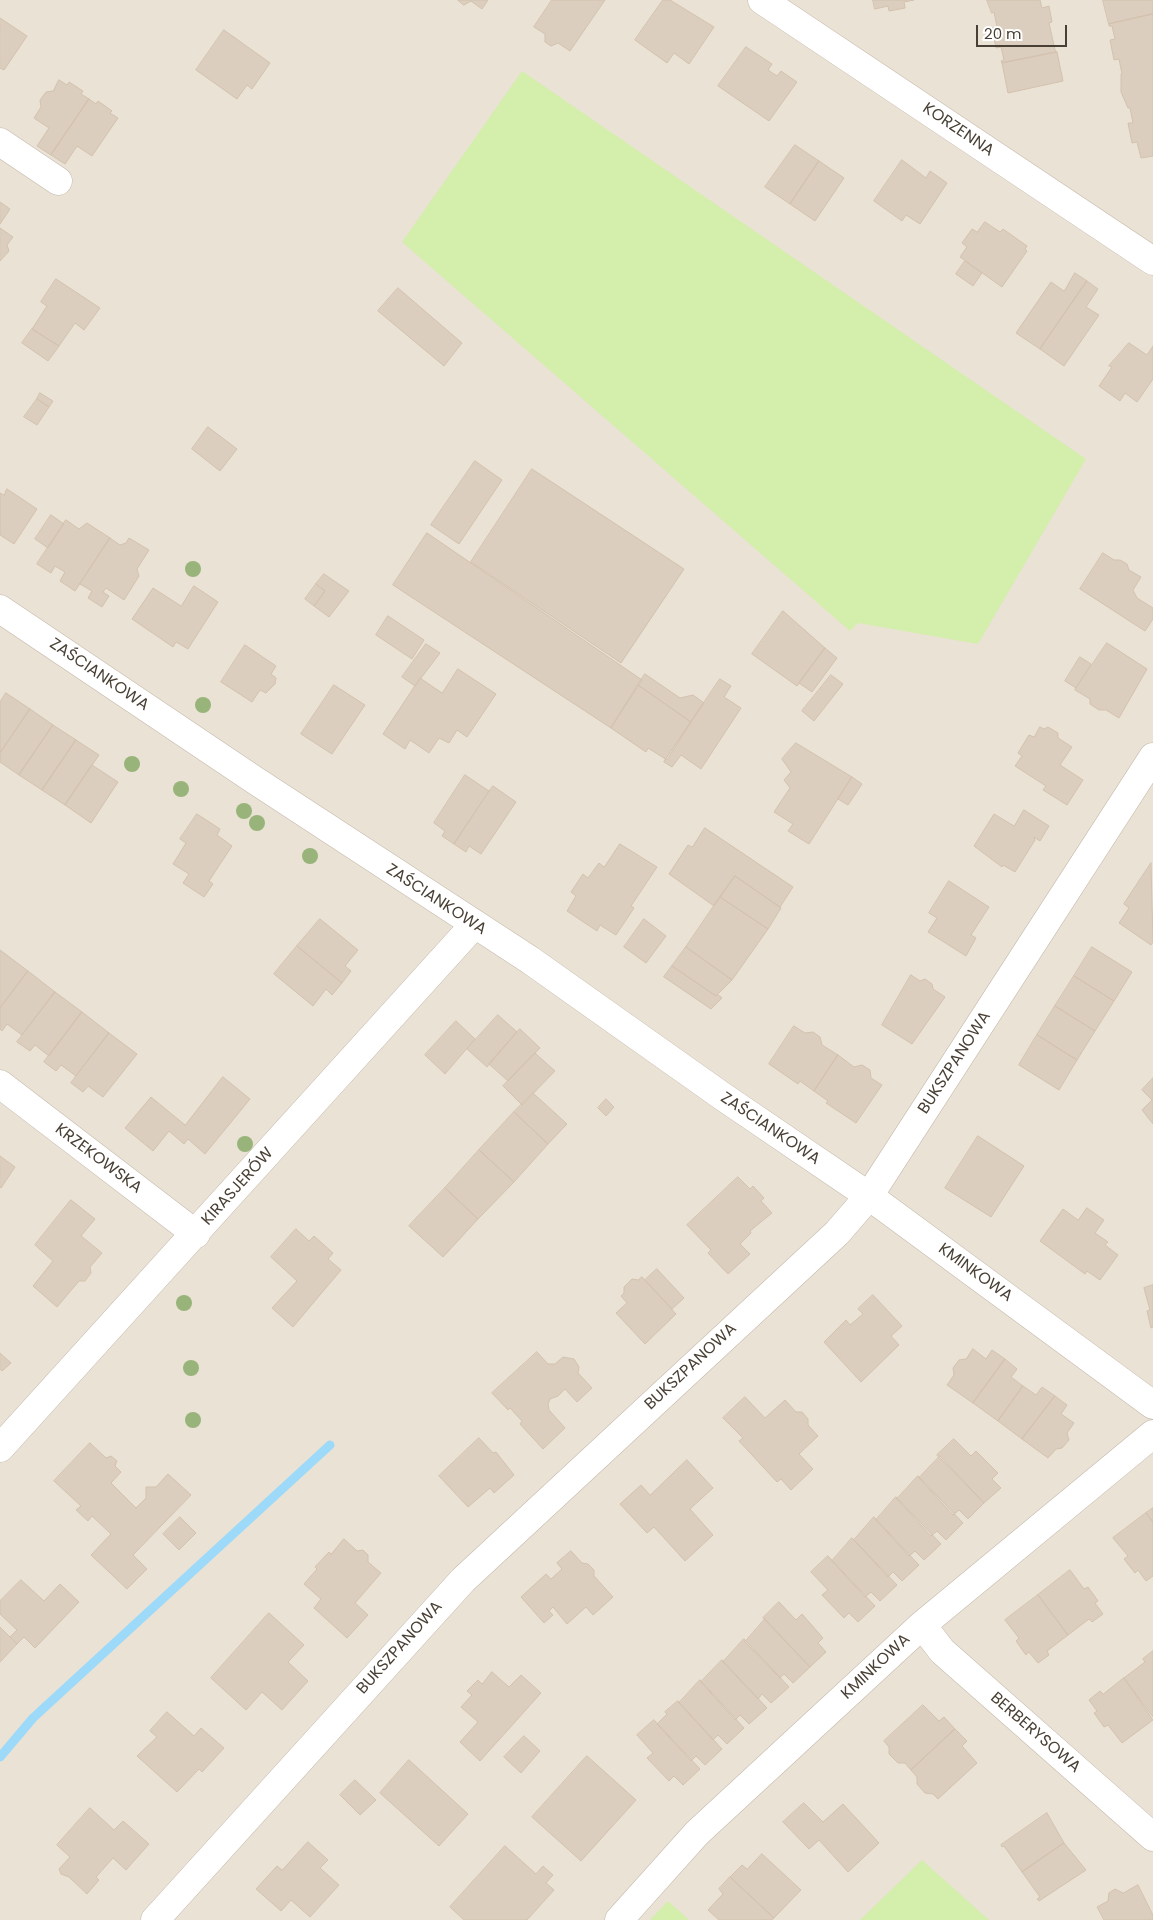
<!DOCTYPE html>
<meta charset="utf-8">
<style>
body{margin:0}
#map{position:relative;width:1153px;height:1920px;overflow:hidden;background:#f5f0e7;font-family:Poppins,sans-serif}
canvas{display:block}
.scale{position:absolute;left:976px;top:25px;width:91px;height:22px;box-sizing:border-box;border:2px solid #494035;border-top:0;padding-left:6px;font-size:15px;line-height:18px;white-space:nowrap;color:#494035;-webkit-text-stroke:4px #fff;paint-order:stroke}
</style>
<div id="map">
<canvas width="1153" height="1920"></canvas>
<div class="scale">20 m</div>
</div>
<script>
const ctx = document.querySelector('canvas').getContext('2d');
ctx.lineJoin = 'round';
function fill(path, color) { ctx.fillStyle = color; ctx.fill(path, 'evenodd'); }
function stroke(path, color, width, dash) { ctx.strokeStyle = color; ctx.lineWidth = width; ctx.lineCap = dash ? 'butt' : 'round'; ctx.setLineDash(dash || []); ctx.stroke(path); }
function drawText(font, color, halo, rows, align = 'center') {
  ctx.font = font + ' Poppins,sans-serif'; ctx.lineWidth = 4; ctx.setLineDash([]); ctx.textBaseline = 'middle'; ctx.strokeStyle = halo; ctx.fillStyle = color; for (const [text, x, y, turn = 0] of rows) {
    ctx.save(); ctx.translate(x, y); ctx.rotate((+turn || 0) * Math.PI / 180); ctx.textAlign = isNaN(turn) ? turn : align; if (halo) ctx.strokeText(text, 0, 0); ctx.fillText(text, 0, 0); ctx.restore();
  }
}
fill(new Path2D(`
 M0,0h1153v1920h-1153z`), '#eae2d5');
fill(new Path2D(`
 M522,71l564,388 -108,185 -120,-21 -8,8 -448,-389z
 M922,1860l67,60h-129z
 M668,1901l21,19h-39z`), '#d4eeac');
stroke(new Path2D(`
 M0,1757l33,-39 297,-273`), '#9dd9f8', 9);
const building = new Path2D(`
 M458,0h30l-6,9 -11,-8 -7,4z
 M552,0h53l-35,51 -12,-8 -7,3 -6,-4v-8l-11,-7z
 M663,0h7l44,27 -25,37 -15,-11 -7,10 -32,-23z
 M873,0h41l-10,2 1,6 -16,3 -1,-5 -13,3z
 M987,0h53l2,8 7,-2 3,16 -3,1 6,27 2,2 -55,11 -1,-2 3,-1 -3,-13 -5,1 -4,-20 5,-1 -3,-15 -2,1z
 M1103,0h50v14l-44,10z
 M1153,14v142l-12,2 -4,-16 -5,1 -4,-20h5l-3,-15h-2l-7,-16v-18h1l-3,-15 -5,1 -4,-20 5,-1 -3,-13h-3v-2z
 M0,18l27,18 -23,34 -4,-2z
 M224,30l46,33 -18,26 -5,-4 -10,14 -41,-29z
 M746,47l26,17 -4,6 9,6 4,-5 16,11 -28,39 -51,-35z
 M1057,52l6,29 -55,12 -6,-30z
 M59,80l8,5 2,-3 14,9 -2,3 8,5 -38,56 -14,-9 12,-18 -15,-10 7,-11 -1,-7 6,-8 7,-1z
 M89,99l7,5 2,-3 14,10 -2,2 8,5 -26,38 -15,-10 -12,18 -14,-9z
 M795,145l24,16 -29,43 -25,-17z
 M902,160l24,18 4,-7 17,12 -27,41 -14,-9 -4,6 -28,-20z
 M819,161l25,17 -29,43 -25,-17z
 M0,202l10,7 -10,15z
 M985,222l15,10 3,-3 24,17 -2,3 2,2 -25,36 -42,-30 7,-10 -5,-4 10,-14 5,3z
 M0,228l13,9 -6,8 2,6 -9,10z
 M965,261l17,12 -9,13 -17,-12z
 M1075,273l12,8 -47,68 -24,-16 35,-51 13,9z
 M56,279l44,29 -16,22 -9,-7 -16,23 -27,-17 15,-23 -6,-4z
 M1087,281l11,8 -12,18 13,8 -35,51 -24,-17z
 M398,288l64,55 -18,23 -66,-55z
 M32,329l27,17 -11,15 -26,-18z
 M1129,343l18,12 6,-9v33l-16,23 -12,-9 -5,8 -21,-15 13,-19 -3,-1z
 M40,393l13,8 -4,6 -12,-8z
 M37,399l12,8 -12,18 -13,-8z
 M208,427l29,22 -17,22 -28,-22z
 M475,461l27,19 -43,64 -28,-19z
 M532,469l152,100 -63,94 -150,-101z
 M7,489l30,20 -23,35 -14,-9v-42l4,2z
 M51,515l13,9 -16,24 -13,-9z
 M66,520l13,9 8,-6 23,15 -35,53 -15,-10 5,-9 -10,-6 -4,7 -14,-9z
 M427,533l215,147 -31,48 -218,-143z
 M110,538l10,7 6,-2 3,-5 20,12 -12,19 2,7 -15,24 -18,-12 -3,4 6,4 -7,11 -14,-9 4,-7 -12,-7z
 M1103,553l11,7h6l7,4 2,6 12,7 -8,13 4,8 16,10v11l-8,12 -65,-42z
 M324,574l25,17 -20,26 -15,-11 11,-15 -9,-7z
 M316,584l9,7 -11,15 -9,-7z
 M194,586l24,16 -30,47 -12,-7 -3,5 -41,-28 21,-31 28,18z
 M783,611l42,37 -28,38 -45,-32z
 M388,616l36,24 -12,19 -36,-24z
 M1107,643l40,26 -28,49 -13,-8h-7l-9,-6v-5l-15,-9z
 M426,644l14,9 -25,33 -13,-9z
 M245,645l31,21 -5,8 5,4 -1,6 -9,9 -6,-3 -8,12 -31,-20z
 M825,648l12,10 -25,34 -13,-9z
 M1080,657l11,7 -15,24 -11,-7z
 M458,669l38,25 -29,43 -10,-7 -8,13 -10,-5 -10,15 -19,-13 -5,9 -22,-15 37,-56 22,15z
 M645,674l35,24 13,-3 11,8 -13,19 -53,-37z
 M831,675l12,9 -29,37 -12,-10z
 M720,679l11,7 -7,11 17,11 -40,61 -20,-14 -9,12 -8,-5z
 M334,685l31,20 -33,49 -31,-20z
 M638,685l53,37 -24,38 -19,-12 -2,4 -35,-24z
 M6,693l24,16 -30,44v-51z
 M30,709l23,16 -34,50 -19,-13v-9z
 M53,725l23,15 -34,50 -23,-15z
 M1040,727l4,2 4,-2 10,6v5l14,9 -12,18 23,15 -16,25 -24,-15 3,-4 -31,-20 7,-10 -4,-3 11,-18 5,2z
 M76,740l23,15 -34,50 -23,-15z
 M796,743l56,34 -43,67 -21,-13 5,-7 -19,-12 16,-24 -6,-8 7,-8 -9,-13z
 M92,765l26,17 -27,41 -26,-18z
 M465,775l24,16 -35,53 -12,-8 3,-5 -11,-8z
 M852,777l10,7 -14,21 -10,-6z
 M493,786l23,16 -35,52 -12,-8 -3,6 -12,-8z
 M1024,810l25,16 -9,15 -6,-4 1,3 -20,32 -12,-7 -1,2 -28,-21 20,-32 20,12z
 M197,814l23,15 -3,6 15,11 -23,35 4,3 -9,13 -21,-14 6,-9 -16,-10 13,-21 -6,-4z
 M705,828l88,59 -13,20 -45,-31 -21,30 -45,-32 19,-29 4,2z
 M620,844l37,23 -26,39 3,2 -18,27 -16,-10 -3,6 -30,-20 9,-15 -5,-4 12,-18 5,4 11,-15 5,4z
 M1151,863l2,79 -2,3 -32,-22 10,-15 -5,-4z
 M735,876l46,32 -13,21 -48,-32z
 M949,881l40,26 -18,28 5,3 -10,18 -38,-24 9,-14 -8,-5z
 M720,897l48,32 -36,51 -46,-33z
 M320,919l38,31 -13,16 6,5 -9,12 -45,-37z
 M644,919l22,17 -20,27 -22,-16z
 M297,946l45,37 -10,12 -6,-6 -13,17 -39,-32z
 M686,947l46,33 -16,16 -44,-30z
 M1092,947l40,25 -18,29 -40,-25z
 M0,950l28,21 -28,37z
 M672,966l44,30 1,-2 5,4 -11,11 -47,-32z
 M28,971l27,21 -33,43 -15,-11 -5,7 -2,-2v-21z
 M911,975l9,6 5,-2 7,5 1,5 12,8 -33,47 -30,-19z
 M1074,976l40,25 -19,30 -40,-25z
 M55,992l27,20 -33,44 -14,-11 -5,6 -13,-9z
 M1055,1006l40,25 -18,29 -40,-25z
 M82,1012l27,21 -33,43 -15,-11 -5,6 -12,-9z
 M498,1015l19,17 -30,35 -20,-18z
 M456,1021l19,18 -30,35 -20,-19z
 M794,1026l11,7 8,-1 7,5 2,8 16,10 -24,36 -14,-10 -2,3 -29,-20z
 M520,1029l20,19 -32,33 -19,-17z
 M109,1033l28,21 -34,43 -15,-11 -5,6 -12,-9z
 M1037,1035l40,25 -18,30 -40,-25z
 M535,1053l20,18 -33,34 -19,-19z
 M838,1055l16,12 8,-2 8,5 1,8 11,7 -26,38 -30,-20 2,-2 -14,-10z
 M223,1077l27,22 -45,55 -17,-15 -4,5 -15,-13 -16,20 -28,-23 26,-31 34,28z
 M1153,1078v46l-11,-14 10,-10 -10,-10z
 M533,1093l34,31 -19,20 -34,-32z
 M606,1099l8,8 -8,9 -8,-8z
 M514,1112l34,32 -34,38 -35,-32z
 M978,1136l46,30 -33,51 -46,-29z
 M479,1150l35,32 -36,37 -33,-31z
 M0,1156l15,11 -14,21 -1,-1z
 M738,1177l12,12 3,-3 11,12 -3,3 11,12 -22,18 1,2 -11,11 10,10 -22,20 -20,-21 3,-3 -24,-25z
 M445,1188l33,31 -35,38 -34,-31z
 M71,1200l24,19 -14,17 21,17 -12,14 1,6 -6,8h-6l-22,26 -24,-21 20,-25 -18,-16z
 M1087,1208l17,12 -9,13 13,9 -3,3 13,10 -18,25 -13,-9 -2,3 -45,-33 23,-32 15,11z
 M296,1229l13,12 5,-5 19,17 -5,6 13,11 -48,57 -21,-19 25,-27 -26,-24z
 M657,1269l27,29 -12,11 -27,-29z
 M642,1277l34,37 -31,30 -29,-31 11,-10 -6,-7 3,-3v-6l8,-8 6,1z
 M1153,1285v42l-2,1 -4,-17 3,-1 -6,-22z
 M873,1295l29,31 -11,10 8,9 -38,37 -37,-40 22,-22 4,5 13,-11 -5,-5z
 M973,1349l13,10 6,-9 13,9 -32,44 -26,-18 7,-10 -1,-7 6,-8 7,-1z
 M537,1352l11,12h7l8,-7 11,2 5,8 -1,6 14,15 -15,14 -12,-13 -7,7 -8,3 -2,5 1,6 16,18 -22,21 -23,-25 2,-3 -12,-13 -2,2 -16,-17z
 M0,1353l11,10 -9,8 -2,-2z
 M1005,1359l12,10 -6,8 12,9 -25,35 -25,-18z
 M1023,1386l13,9 6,-8 13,9 -33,43 -24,-18z
 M1055,1396l12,9 -6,9 13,9 -7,10 2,7 -7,8 -6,1 -8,9 -26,-19z
 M745,1397l20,21 20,-18 11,12h6l6,7v6l10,11 -19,18 14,15 -22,21 -10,-11 -4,3 -38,-41 4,-3 -20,-20z
 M479,1438l14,15 3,-1 18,23 -20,18 -4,-5 -22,19 -29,-31z
 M954,1439l17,17 5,-5 22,22 -6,6 9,9 -17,15 -47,-48z
 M90,1443l16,15 5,-2 6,5 -2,5 6,6 -10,11 25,25 10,-10v-11h10l12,-13 23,21 -58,60 14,14 -20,20 -36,-34 20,-21 -19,-18 -4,5 -12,-11 5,-4 -27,-25z
 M940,1456l44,47 -16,16 -9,-9 -6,5 -34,-37z
 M687,1460l26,28 -23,21 23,26 -28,26 -31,-34 -7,6 -27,-29 21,-19 9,10z
 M918,1476l45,47 -17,17 -9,-9 -6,5 -34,-37z
 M896,1497l45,47 -17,16 -9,-9 -6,5 -33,-36z
 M1153,1508v14l-7,-9z
 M1146,1513l7,9v54l-7,5 -8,-11 -3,3 -11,-14 4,-3 -15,-18z
 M180,1517l16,16 -17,17 -16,-16z
 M874,1517l45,48 -17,16 -9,-9 -5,5 -34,-37z
 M852,1538l45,47 -17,16 -9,-9 -6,5 -33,-36z
 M344,1539l13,12 6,-1 5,5v7l13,11 -26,30 13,12 -21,23 -33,-30 7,-9 -17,-15 13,-15 -2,-2 14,-15 2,2z
 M571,1551l11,12 6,1 6,6v6l19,21 -20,18 -7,-8 -19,17 -14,-17 -4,4 4,4 -9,8 -23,-26 25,-23 5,5 11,-10 -5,-6z
 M828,1556l47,50 -17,16 -9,-9 -5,5 -22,-23 6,-5 -17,-18z
 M1070,1570l14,19 4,-2 10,14 -3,2 8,11 -11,8 -3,-3 -21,16 -30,-40z
 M21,1580l23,21 16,-17 19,18 -44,46 -11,-11 -7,7 -7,-7 7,-7 -17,-16v-13z
 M1038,1595l30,40 -21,16 2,4 -11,8 -9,-11 -3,3 -10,-14 3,-3 -14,-18z
 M779,1602l17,18 6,-6 21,24 -5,5 8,9 -16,15 -47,-49z
 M269,1613l35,32 -16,17 20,19 -26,29 -20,-18 -16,18 -35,-32z
 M765,1619l45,48 -17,16 -9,-9 -4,4 -35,-36z
 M0,1627l17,17 -17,18z
 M744,1639l45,48 -18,16 -9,-9 -4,5 -35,-37z
 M1153,1651v66l-29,-39 21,-16 -2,-3z
 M722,1660l45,48 -18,16 -9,-9 -5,5 -34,-38z
 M492,1672l17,15 12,-12 20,18 -61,68 -20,-19 18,-20 -17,-15 11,-12 -5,-4 11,-11 4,4z
 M1124,1678l29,42 -31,23 -14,-18 -4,2 -10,-14 3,-2 -8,-11 11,-9 3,3z
 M700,1680l44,48 -17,16 -9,-9 -5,5 -34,-37z
 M678,1701l44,48 -17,16 -9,-9 -5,5 -34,-37 10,-10 -2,-2z
 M923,1705l16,16 5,-4 11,12 -44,41 -6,-7h-7l-9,-9v-7l-5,-6z
 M167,1712l27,24 7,-8 23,20 -22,24 -3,-3 -22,23 -40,-36 20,-19 -7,-6z
 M654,1720l46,49 -17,16 -9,-9 -5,5 -22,-23 6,-5 -16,-18z
 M955,1729l12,12 -5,5 15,17 -39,36 -5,-5 -8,-1 -8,-9v-7l-6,-7z
 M524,1736l16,15 -19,22 -17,-16z
 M587,1756l49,44 -55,61 -49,-44z
 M409,1760l59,54 -29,32 -59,-53z
 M355,1780l21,20 -16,15 -20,-20z
 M804,1803l19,19 20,-18 36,39 -31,29 -29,-32 -10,9 -26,-27z
 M90,1808l24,22 9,-9 26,23 -23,26 -13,-12 -17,19 3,3 -12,14 -18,-17 -8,-3 -2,-5 11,-12 -13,-12z
 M1047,1813l17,30 -42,29 -18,-26 -2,1 -1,-2z
 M308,1842l20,18 -8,8 19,17 -29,32 -19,-17 -10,11 -25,-22 21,-23 5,4z
 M1064,1843l22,27 -47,31 -2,-2 3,-2 -18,-25z
 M505,1846l31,28 7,-8 10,9 -7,8 8,7 -27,30h-63l-14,-13z
 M762,1854l39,36 -27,28 -44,-41 12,-12 5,4z
 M730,1877l44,41 -2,2h-53l-11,-10 15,-16 -4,-5z
 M1138,1885l15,30v5h-49l-7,-13 11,-6 1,-8 6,-4 8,4z`);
fill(building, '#dbcebe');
stroke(building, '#d4c2ae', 1);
const minor = new Path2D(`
 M762,0l391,261
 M0,142l58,39
 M0,609l253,170 277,181 192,136 147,100 284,209
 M0,1084l196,150
 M0,1448l474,-523
 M922,1625l20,26 211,186
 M155,1920l308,-340 374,-347 32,-37 284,-439
 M619,1920l78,-87 225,-208 231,-191`);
stroke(minor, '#c5baac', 29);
stroke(minor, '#fff', 28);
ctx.fillStyle = '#98b47a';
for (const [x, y] of [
 [193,569],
 [203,705],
 [132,764],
 [181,789],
 [244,811],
 [257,823],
 [310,856],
 [245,1144],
 [184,1303],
 [191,1368],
 [193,1420]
]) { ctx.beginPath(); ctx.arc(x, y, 8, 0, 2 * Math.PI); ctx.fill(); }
drawText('16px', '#494035', '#fff', [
 ["KORZENNA",958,130,34],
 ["ZAŚCIANKOWA",99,675,34],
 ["ZAŚCIANKOWA",436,900,33],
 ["BUKSZPANOWA",955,1063,-57],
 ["ZAŚCIANKOWA",770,1129,34],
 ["KRZEKOWSKA",98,1159,37],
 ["KIRASJERÓW",238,1187,-48],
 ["KMINKOWA",975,1273,36],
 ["BUKSZPANOWA",691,1367,-43],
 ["BUKSZPANOWA",400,1648,-48],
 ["KMINKOWA",876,1667,-43],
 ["BERBERYSOWA",1035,1733,41]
]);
</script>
